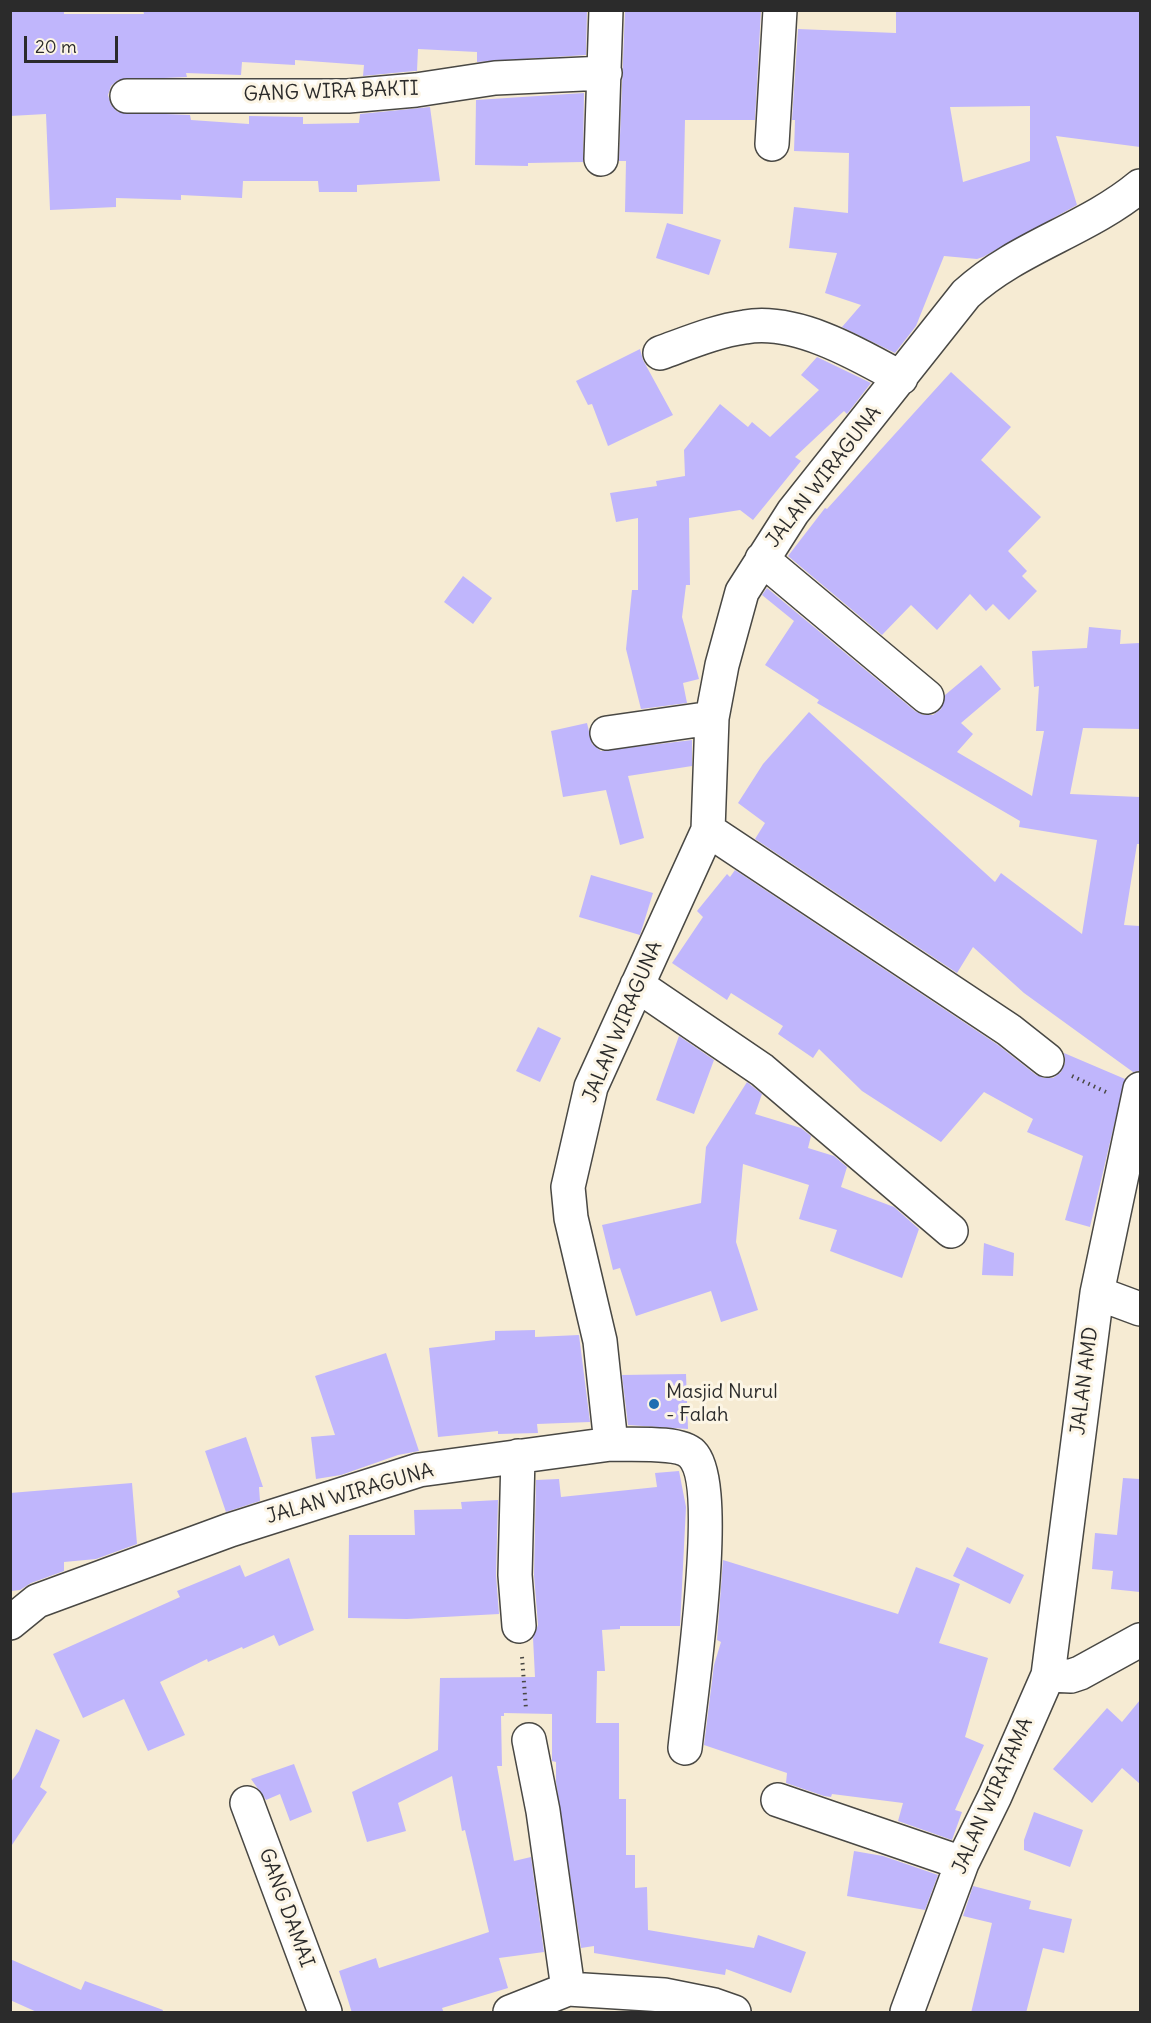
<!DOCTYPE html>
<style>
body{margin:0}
#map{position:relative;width:1151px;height:2023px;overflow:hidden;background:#f6ebd3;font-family:Delius,sans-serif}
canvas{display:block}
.frame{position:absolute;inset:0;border:12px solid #2b2b2b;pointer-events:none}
.scale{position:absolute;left:24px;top:36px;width:94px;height:27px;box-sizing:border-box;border:3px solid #2b2b2b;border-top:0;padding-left:8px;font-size:18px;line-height:21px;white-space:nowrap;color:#2b2b2b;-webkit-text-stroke:4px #fcf5e5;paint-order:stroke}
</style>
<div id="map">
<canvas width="1151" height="2023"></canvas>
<div class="frame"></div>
<div class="scale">20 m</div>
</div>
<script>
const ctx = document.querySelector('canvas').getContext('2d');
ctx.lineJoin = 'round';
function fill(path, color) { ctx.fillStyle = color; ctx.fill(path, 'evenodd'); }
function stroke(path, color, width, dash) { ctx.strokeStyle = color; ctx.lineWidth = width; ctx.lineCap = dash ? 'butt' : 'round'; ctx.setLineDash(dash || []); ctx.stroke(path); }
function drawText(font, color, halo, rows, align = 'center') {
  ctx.font = font + ' Delius,sans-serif'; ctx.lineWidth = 6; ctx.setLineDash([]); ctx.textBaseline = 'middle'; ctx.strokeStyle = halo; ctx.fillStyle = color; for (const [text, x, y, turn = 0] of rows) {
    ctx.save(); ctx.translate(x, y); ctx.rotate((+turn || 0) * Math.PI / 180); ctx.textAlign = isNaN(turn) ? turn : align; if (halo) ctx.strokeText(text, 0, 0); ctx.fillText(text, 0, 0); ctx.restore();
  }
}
fill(new Path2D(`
 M10,10h54v4h80l-1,-4h444l-1,45 -109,7v-10l-59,-3 -1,22h-3l-51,5 1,-11 -69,-5v5l-53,-3 -1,13 -55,-2 1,4 -69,3 -7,6 -3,9 3,10 7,7 72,3 1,5 58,4v-8l54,1v7l56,-1 1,-9 70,-7 10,74 -83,4v7h-38l-1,-11h-75l-1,17 -61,-3v5l-65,-2v9l-66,3 -4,-96 -36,2z
 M625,10h136l-6,110h-70l-2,94 -58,-2 1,-51h-7z
 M896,10h244v137l-84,-11 21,69 -94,52 -6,2 -33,-3 -28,70 -21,27 -53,-26 19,-22 -36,-12 12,-40 -48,-5 5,-41 54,6 1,-60 -55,-2 1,-31h-3l6,-91 98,4zM1030,106v55l-67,21 -13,-75z
 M584,93l-1,69 -55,1v3l-53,-1 1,-65z
 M667,223l54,17 -12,35 -53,-17z
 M640,349l3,11 30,55 -65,31 -16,-42 -4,1 -12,-24z
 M817,357l54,26 -24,31 -3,-3 -49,46 6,4 -48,59 -13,-10 -51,8 1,67h-4l-4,32 17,62 -16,4 4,20 -46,6 -15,-60 6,-59h6v-72l-22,4 -6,-29 47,-7 -1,-5 29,-5 -1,-26 36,-46 28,23 4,-5 18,15 49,-47 -18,-15z
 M951,372l60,55 -30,33 60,57 -33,34 19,20 -5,5 15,15 -28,29 -16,-16 -7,7 -16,-17 -33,36 -26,-25 -29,30 -94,-79 37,-48 2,1z
 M463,576l29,22 -19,26 -29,-22z
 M767,588l148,123 8,4h10l8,-6 4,-14 36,-30 20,24 -40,34 12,11 -16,18 75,44 12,-65h-8l3,-45 -5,1 -2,-36 55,-3 2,-21 32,3 -1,14 20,-1v86l-57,-1 -13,66 70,3v47h-3l-13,81 16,1v145l-7,1 -109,-79 -51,-46 -16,26 -202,-134 10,-16 -27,-20 25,-39 46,-52 186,170 6,-9 81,61 15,-94 -78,-13 1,-6 -203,-118 2,-3 -54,-35 29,-44 -32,-26z
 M587,723l5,21 9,7 91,-11v26l-64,10 16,62 -24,7 -14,-55 -43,7 -12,-66z
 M735,870l263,175 38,30 8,3h9l8,-6 4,-9 -1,-10 61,26 -35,148 -25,-7 18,-64 -56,-24 6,-13 -49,-27 -43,50 -79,-51 -43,-42 -6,9 -35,-24 5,-8 -52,-33 -4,7 -55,-37 31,-46 -6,-6 30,-37 3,3z
 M591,875l62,18 -13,42 -61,-18z
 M538,1027l23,11 -21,44 -24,-11z
 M679,1036l35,24 -20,54 -38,-14z
 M747,1082l15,12 -7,20 46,14 10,8 -3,12 26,8 13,11 -6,20 53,20 25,22 -17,49 -72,-27 7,-21 -38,-11 10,-34 -66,-21 -7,78 22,68 -37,12 -10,-31 -75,25 -16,-48 -7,2 -11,-45 99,-22 5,-56z
 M984,1243l30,10 -1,23 -31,-1z
 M535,1330v7l44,-2 11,87 -53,2 1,9 -40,1v-3l-60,6 -9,-89 66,-8v-9z
 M386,1353l33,98 -21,4 -57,20 -25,4 -5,-42 24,-2 -20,-59z
 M686,1374l2,55 -60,-4 -6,-50z
 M246,1437l17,50h-4l1,14 -34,11 -21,-61z
 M679,1471l7,36 -6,119h-60v3l-18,1 3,41h-8l-1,52h23v76h7v56h9v33l12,-1 1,43 106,18 4,-13 48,17 -15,41 -65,-24 -1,6 -131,-22v-7l-13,2 -25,-166v-20l-4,-1v-47l-48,-1v3h-3l1,50h-5l17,95 17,-4 13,95 -45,6 9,30 -66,20 2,5h-92l-13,-42 37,-13 3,10 110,-36 -24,-102 -3,1 -10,-55 -54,27 8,28 -39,11 -15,-50 86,-42 2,-72 95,-1 -2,-39 5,-13 -4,-50 2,-95 23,-1 2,18 96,-10 -2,-14z
 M1123,1478l17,1v113l-29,-3 2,-18 -21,-2 3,-36 22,2z
 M132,1483l5,61 -41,15 -32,3v9l-33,12 -11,7 -9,1 -1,-98z
 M498,1500l-2,75 3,39 -92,5 -59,-1 1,-83h66l-1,-25 48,-1 -1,-7z
 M967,1547l57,28 -14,29 -57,-28z
 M289,1558l25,72 -35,16 -5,-11 -31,14 -1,-2 -34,15 -1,-3 -47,23 25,53 -37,16 -24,-52 -41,19 -30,-64 127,-57 -3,-6 63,-26 5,12z
 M723,1560l175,54 18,-47 44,17 -21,59 49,15 -23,79 19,8 -29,65 7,2 -10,28 -54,-19 5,-18 -71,-9 -1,3 -7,-1 -38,-13 1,-10 -83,-28 10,-80 7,-23 -4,-2z
 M1140,1700v84l-18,-16 -30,35 -39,-34 54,-61 15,14z
 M36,1729l24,11 -20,47 7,5 -37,56v-65l9,-12z
 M294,1764l18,48 -22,9 -10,-27 -14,6 -15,-21z
 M1034,1812l49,18 -13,37 -46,-17v-10z
 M854,1851l29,5 55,19 -13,35 -78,-14z
 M973,1886l58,15 -2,8 43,10 -8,34 -21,-5 -17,65h-55l21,-90 -29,-7z
 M10,1959l71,31 4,-9 78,29 -1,3h-123l-29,-13z`), '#c0b6fc');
const minor = new Path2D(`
 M127,96h221l68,-6 79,-12 110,-5
 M772,144l8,-134
 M601,159l5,-149
 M660,353c28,-10 56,-22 85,-26 51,-9 113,27 156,51
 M762,559l165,138
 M607,733l105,-15
 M708,830l301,200 38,30
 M637,985l125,85 189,161
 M1097,1293l43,16
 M611,1444c19,1 68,-3 81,10 31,31 -2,244 -7,294
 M518,1456l-3,119 4,51
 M10,1623l27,-22 193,-71 189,-60 192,-26 -11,-103 -29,-123 -3,-31 23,-100 117,-257 4,-112 10,-53 20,-73 51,-80 173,-218c51,-47 121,-64 174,-108
 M1048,1675l23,1 9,-3 60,-33
 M529,1740l14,71 25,178
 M778,1800l184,63
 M247,1803l78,209
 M510,2012l58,-23 96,6 50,10 20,7
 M907,2012l55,-149 33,-67 53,-121 49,-382 43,-204`);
stroke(minor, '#494844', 36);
stroke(new Path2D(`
 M1072,1076l34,16
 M522,1657l4,52`), '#494844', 4, [1.5, 4.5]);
stroke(minor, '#fff', 33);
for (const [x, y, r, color] of [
 [654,1404,6,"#1f6fb2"]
]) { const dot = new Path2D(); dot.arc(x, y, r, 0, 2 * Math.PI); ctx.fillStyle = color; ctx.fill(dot); stroke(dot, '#fcf5e5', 2); }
drawText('20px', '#2b2b2b', '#fcf5e5', [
 ["GANG WIRA BAKTI",331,92,-2],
 ["JALAN WIRAGUNA",824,477,-52],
 ["JALAN WIRAGUNA",623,1022,-67],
 ["JALAN AMD",1085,1381,-83],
 ["JALAN WIRAGUNA",350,1494,-16],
 ["JALAN WIRATAMA",993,1796,-66],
 ["GANG DAMAI",286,1908,70]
]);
drawText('20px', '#2b2b2b', '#fcf5e5', [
 ["Masjid Nurul",666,1392],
 ["- Falah",666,1415]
], 'left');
</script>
